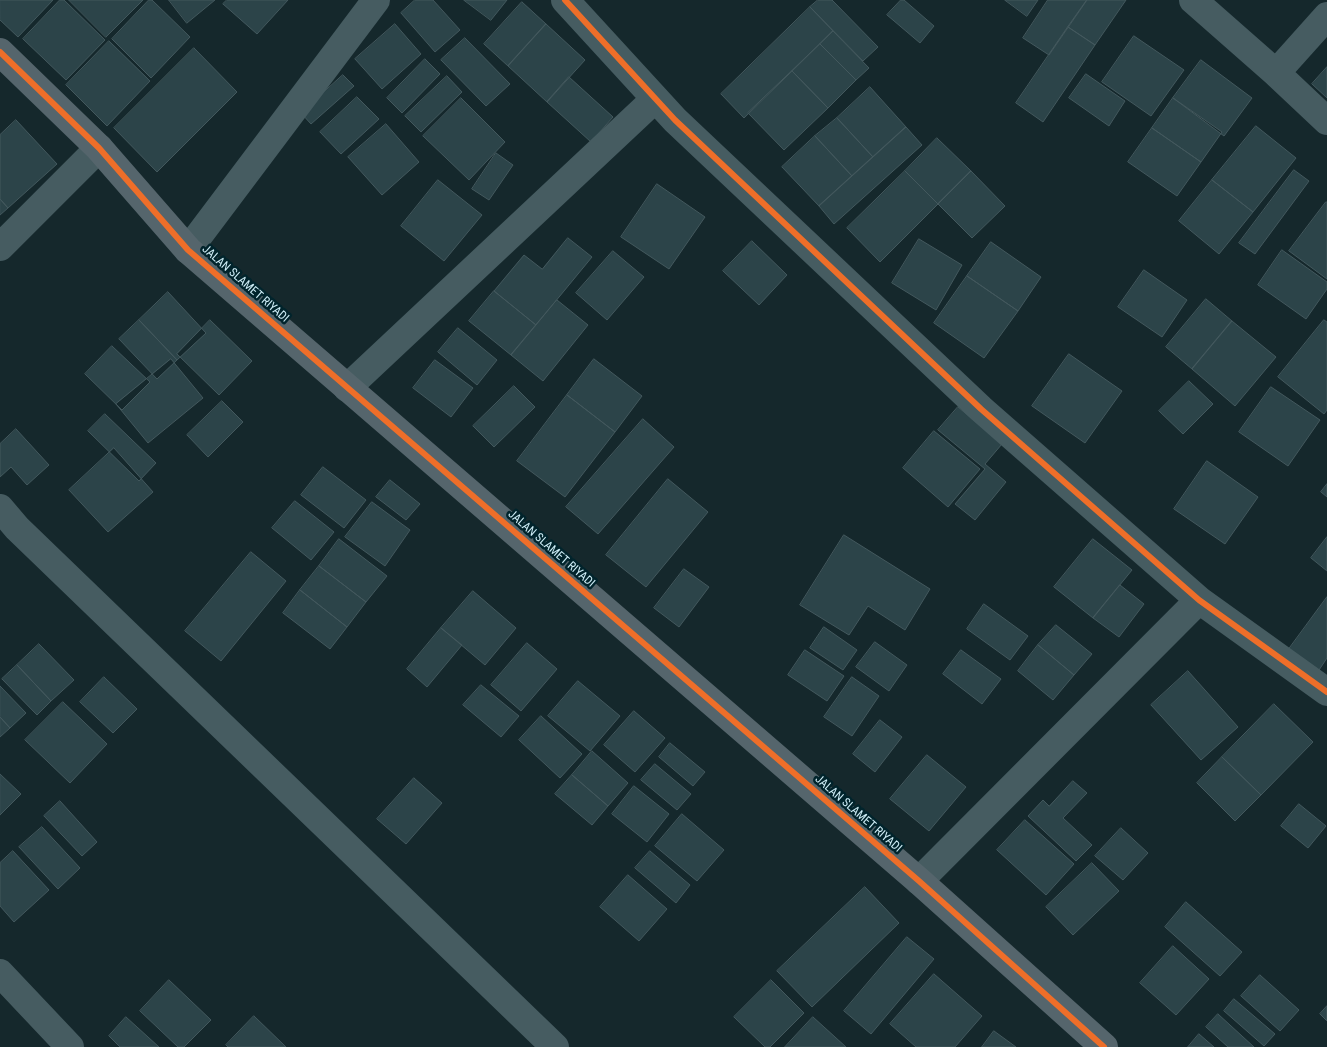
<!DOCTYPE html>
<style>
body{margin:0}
canvas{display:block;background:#15282c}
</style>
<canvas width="1327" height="1047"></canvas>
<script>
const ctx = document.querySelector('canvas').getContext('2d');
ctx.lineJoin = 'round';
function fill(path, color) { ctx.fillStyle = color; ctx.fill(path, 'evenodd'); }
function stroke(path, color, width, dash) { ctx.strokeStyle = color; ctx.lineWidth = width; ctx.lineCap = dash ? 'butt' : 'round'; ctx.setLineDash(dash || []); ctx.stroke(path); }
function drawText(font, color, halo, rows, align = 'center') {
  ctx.font = font + ' "Roboto Condensed",sans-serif'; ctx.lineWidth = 5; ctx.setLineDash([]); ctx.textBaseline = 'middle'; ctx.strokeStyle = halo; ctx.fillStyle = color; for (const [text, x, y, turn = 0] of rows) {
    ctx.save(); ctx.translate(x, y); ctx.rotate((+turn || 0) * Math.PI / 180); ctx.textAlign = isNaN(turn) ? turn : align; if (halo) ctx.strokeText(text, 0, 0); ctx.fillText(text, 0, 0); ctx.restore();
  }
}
const building = new Path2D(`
 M0,0h53l-35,37 -18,-17z
 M60,0h4l41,40 -39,40 -43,-41z
 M69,0h74l-37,37z
 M149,0h3l38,37 -39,41 -39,-39z
 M169,0h46l-28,23z
 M227,0h61l-31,34 -34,-30z
 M415,0h18l27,30 -25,22 -34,-39z
 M464,0h43l-16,20z
 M818,0h14l46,47 -15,14 -53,-54z
 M901,0h3l30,26 -14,17 -33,-28z
 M1005,0h33l-11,16z
 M1048,0h39l-38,55 -26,-17z
 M1087,0h39l-31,45 -27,-18z
 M522,2l24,22 -38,42 -24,-22z
 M810,7l23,24 -89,87 -23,-24z
 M395,24l26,30 -39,35 -27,-30z
 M546,24l39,36 -38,42 -39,-36z
 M1068,27l27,18 -52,77 -27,-19z
 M833,31l36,37 -13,12 -36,-36z
 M1134,36l50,34 -33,46 -49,-34z
 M465,38l45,46 -24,22 -45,-46z
 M109,41l41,40 -43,45 -41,-41z
 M820,44l36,36 -28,28 -36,-37z
 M194,48l43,44 -80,80 -43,-44z
 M425,59l15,15 -38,39 -15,-15z
 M1201,60l51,38 -28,38 -51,-38z
 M1327,67v31l-15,-14z
 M792,71l36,37 -44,42 -36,-37z
 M1086,74l39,27 -16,25 -40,-28z
 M343,75l11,11 -43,38 -10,-11z
 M447,76l15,16 -41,40 -16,-16z
 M569,77l44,40 -22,25 -44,-40z
 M870,87l36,40 -33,30 -36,-39z
 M357,97l22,22 -38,35 -21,-22z
 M461,98l44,44 -36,38 -46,-44z
 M1173,98l49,34 -21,30 -49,-34z
 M837,118l36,39 -21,19 -37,-40z
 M16,120l41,44 -49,44 -8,-9v-64z
 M386,124l33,38 -37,33 -34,-38z
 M1256,126l40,32 -43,54 -41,-32z
 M906,127l16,18 -88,79 -15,-18z
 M1152,128l49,34 -24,34 -49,-34z
 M815,136l37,40 -33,30 -37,-39z
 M937,138l34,33 -33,33 -33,-33z
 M496,153l17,12 -24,35 -17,-11z
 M1294,170l15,11 -54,73 -16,-11z
 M905,171l33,33 -58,58 -33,-34z
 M971,171l34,35 -33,32 -34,-34z
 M438,180l44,35 -38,46 -43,-35z
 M1212,180l41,32 -34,42 -40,-33z
 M657,184l48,33 -36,52 -48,-32z
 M0,199l8,9 -8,7z
 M1326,202h1v77l-38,-28z
 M568,238l24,19 -56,68 -42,-34 30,-36 18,14z
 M919,239l43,26 -26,45 -44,-27z
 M752,241l35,34 -28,30 -36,-34z
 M991,242l50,35 -23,34 -51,-35z
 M1282,250l45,32v7l-21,30 -48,-34z
 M613,251l31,26 -37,43 -31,-27z
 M1144,270l43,30 -25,37 -44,-30z
 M967,276l51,35 -34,47 -50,-35z
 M494,291l42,34 -25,30 -42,-34z
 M168,292l38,41 -29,27 -38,-40z
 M1206,299l26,22 -40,48 -26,-22z
 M557,300l31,25 -45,56 -32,-26z
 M139,320l38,40 -20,19 -38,-40z
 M210,320l42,41 -33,34 -42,-41z
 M1324,320l3,2v88l-3,4 -46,-37z
 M1232,321l44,36 -41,49 -43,-37z
 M458,328l39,32 -20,25 -39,-33z
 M112,346l38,36 -28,28 -37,-36z
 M1069,354l53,37 -37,52 -53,-37z
 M171,359l32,39 -55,45 -32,-39z
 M594,359l48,37 -27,36 -48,-37z
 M435,360l38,28 -22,29 -38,-29z
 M1189,381l24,23 -30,30 -24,-23z
 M514,386l21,21 -41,40 -21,-21z
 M1271,387l49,33 -32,46 -49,-34z
 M567,395l48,37 -50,65 -48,-36z
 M222,401l21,21 -35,35 -21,-22z
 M958,407l44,37 -17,20 21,18 -31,38 -20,-16 30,-35 -47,-39z
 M105,414l51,49 -17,18 -51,-50z
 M643,419l31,28 -76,87 -32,-27z
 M16,429l33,36 -22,20 -16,-18 -11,10v-33z
 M934,431l46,38 -32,38 -45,-39z
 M114,448l39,44 -45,40 -39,-42z
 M1207,461l51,36 -33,47 -51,-35z
 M323,467l43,33 -22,28 -43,-33z
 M668,479l40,33 -62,75 -40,-32z
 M390,480l30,24 -14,16 -30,-23z
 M1327,484v13l-6,-5z
 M295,501l39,31 -23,28 -39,-32z
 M372,502l38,28 -25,36 -40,-29z
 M844,535l86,54 -25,41 -37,-24 -19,29 -49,-30z
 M1327,537v34l-16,-13z
 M339,539l48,37 -21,26 -47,-36z
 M1093,539l39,31 -39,48 -39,-31z
 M251,552l35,29 -65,80 -36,-30z
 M319,566l47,36 -19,25 -47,-37z
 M684,569l25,18 -30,40 -25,-19z
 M1120,585l24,19 -25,33 -26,-19z
 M300,590l47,37 -17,22 -47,-36z
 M473,591l43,37 -31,37 -44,-37z
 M1327,597v61l-8,12 -30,-21z
 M984,604l44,32 -18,24 -43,-31z
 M1056,625l36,29 -18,21 -36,-30z
 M824,627l33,23 -14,20 -33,-22z
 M441,628l21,17 -35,42 -20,-18z
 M875,642l32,23 -18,26 -33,-24z
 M527,643l30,26 -36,42 -30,-26z
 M39,644l35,36 -23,21 -34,-36z
 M1038,645l36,30 -21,25 -35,-29z
 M805,650l39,26 -17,25 -39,-26z
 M961,650l40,29 -19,25 -39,-30z
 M17,665l34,36 -14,14 -35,-36z
 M1188,671l50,56 -37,33 -50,-55z
 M104,677l33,32 -24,24 -33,-31z
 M852,677l27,19 -27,40 -28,-19z
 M578,681l42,35 -30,35 -42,-35z
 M481,685l38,31 -18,21 -38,-32z
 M0,686l26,27 -16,15 -10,-11z
 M63,702l44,42 -37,39 -45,-43z
 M1274,704l39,38 -52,53 -39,-38z
 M634,711l31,27 -30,34 -31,-27z
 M541,716l41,38 -22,24 -41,-38z
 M0,717l10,11 -10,9z
 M880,720l22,17 -27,35 -22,-18z
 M670,743l35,29 -12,14 -34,-29z
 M592,751l36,32 -20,23 -36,-31z
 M927,755l39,32 -37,44 -39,-32z
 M1222,757l39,38 -26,26 -38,-38z
 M655,764l36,30 -14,16 -36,-30z
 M0,774l21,20 -21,21z
 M572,775l36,31 -16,19 -37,-31z
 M414,778l28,25 -36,41 -29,-25z
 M1073,781l14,12 -24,25 29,27 -16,16 -48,-45 15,-16 6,6z
 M634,786l35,28 -22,28 -35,-28z
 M60,801l37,41 -15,14 -38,-40z
 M1299,804l27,22 -18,22 -27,-22z
 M682,814l42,36 -27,31 -42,-35z
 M1025,820l49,44 -28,31 -49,-45z
 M42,827l38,41 -22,21 -39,-42z
 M1121,828l27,25 -25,27 -28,-24z
 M13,851l36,39 -35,32 -14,-16v-43z
 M650,851l40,34 -14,18 -41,-35z
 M1092,863l27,28 -46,44 -27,-28z
 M628,875l39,34 -28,32 -39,-34z
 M865,887l34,36 -87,84 -35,-36z
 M1186,902l56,50 -22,24 -55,-49z
 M907,937l27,22 -63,75 -27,-23z
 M1173,946l36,33 -33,36 -36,-32z
 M934,974l48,42 -27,31h-39l-26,-23z
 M1260,975l39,35 -19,21 -39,-35z
 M169,980l42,40 -27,27h-6l-38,-36z
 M771,980l33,33 -34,34h-5l-31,-30z
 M1234,999l41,35 -11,12 -40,-35z
 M1327,1006v15l-7,-7z
 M1218,1014l36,33h-26l-22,-20z
 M254,1016l32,31h-58l-2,-2z
 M126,1017l33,30h-39l-11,-11z
 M813,1017l33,30h-61z
 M994,1031l22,16h-34z
 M1199,1034l15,13h-26z`);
fill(building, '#2c4449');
stroke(building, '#43585d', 1);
stroke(new Path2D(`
 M565,0l110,120 306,289 218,191 128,92
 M1193,0l83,73 51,48
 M1276,73l51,-57
 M0,247l99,-99
 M188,250l188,-250
 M347,388l308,-289
 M0,508l17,20 538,519
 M919,881l280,-281
 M0,973l70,74`), '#465c61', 28);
stroke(new Path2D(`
 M0,52l99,96 89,102 731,631 185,166`), '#55656c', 28);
stroke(new Path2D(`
 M565,0l110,120 306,289 218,191 128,92
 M0,52l99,96 89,102 731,631 185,166`), '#ee6e29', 6);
drawText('12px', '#d0eff8', '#01242c', [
 ["JALAN SLAMET RIYADI",245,284,41],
 ["JALAN SLAMET RIYADI",551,549,41],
 ["JALAN SLAMET RIYADI",858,814,41]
]);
</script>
